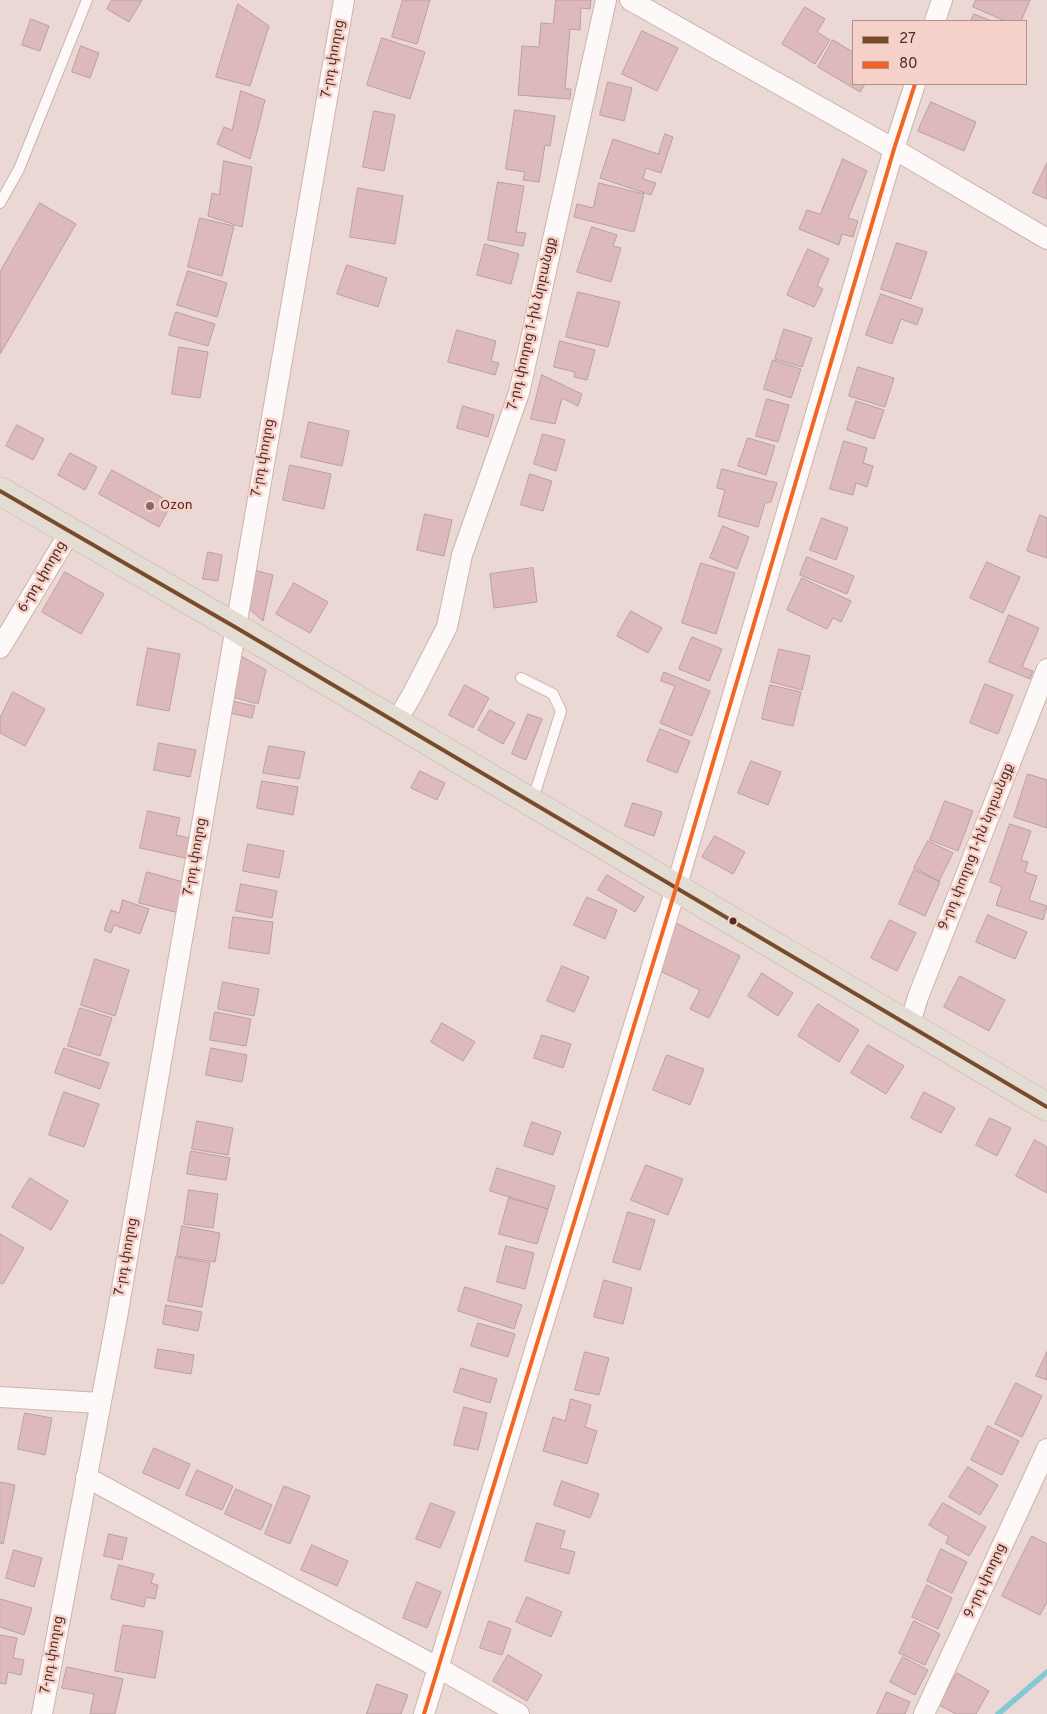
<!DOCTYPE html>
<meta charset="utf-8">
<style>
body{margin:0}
#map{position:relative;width:1047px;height:1714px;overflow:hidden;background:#ebd7d3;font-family:Overpass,sans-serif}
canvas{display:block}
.legend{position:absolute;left:852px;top:20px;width:175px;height:65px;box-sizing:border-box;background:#f5d1c9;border:1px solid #b39088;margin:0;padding:6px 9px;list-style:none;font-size:15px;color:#512f27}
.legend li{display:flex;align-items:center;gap:10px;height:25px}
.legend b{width:25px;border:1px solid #b39088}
</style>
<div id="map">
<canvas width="1047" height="1714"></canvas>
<ul class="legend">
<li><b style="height:6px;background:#7a4b2a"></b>27</li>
<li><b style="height:6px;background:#f26522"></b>80</li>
</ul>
</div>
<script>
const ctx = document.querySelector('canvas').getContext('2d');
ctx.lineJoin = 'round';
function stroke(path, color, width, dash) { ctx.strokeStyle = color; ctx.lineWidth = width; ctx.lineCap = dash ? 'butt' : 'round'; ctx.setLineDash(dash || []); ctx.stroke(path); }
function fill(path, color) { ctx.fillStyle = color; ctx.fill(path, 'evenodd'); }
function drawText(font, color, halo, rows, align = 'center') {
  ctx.font = font + ' Overpass,"Noto Sans Armenian",sans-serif'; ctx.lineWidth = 5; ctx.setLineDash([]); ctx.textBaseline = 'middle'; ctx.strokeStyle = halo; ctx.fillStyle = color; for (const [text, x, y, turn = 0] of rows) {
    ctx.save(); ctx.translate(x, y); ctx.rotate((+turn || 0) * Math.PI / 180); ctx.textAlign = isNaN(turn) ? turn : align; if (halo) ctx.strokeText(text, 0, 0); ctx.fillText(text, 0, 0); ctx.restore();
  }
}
stroke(new Path2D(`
 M998,1714l49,-42`), '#83c8d5', 5.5);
const building = new Path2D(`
 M112,0h30l-13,22 -22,-13z
 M403,0h27l-13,44 -25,-7z
 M556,0h35l-1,9 -9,-1 -1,22 -10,-1 -5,60h6l-1,10 -52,-4 4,-49 17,1 2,-24 12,1z
 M976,0h54l-9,21h-16l-32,-14z
 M238,4l31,22 -19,60 -34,-9z
 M805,7l20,12 -8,13 13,8 -15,24 -33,-20z
 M974,14l18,7h-21z
 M31,19l18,7 -9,25 -18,-6z
 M642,31l36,17 -21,43 -35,-17z
 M382,38l43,14 -15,47 -43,-14z
 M833,40l20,12v32h12l-5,8 -42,-25z
 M81,46l18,7 -9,25 -18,-6z
 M608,82l24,6 -8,33 -24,-6z
 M241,91l24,9 -15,59 -33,-15 7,-17 8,3z
 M931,102l45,20 -12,29 -46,-20z
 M515,110l40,6 -5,30 -5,-1 -6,37 -16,-2 2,-8 -19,-3z
 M374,111l21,4 -11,56 -21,-4z
 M665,134l8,3 -12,36 -15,-5 -3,11 13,4 -5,12 -51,-17 13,-39 45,15z
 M843,159l24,12 -19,47 10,3 -5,16 -11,-3 -3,11 -40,-16 8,-19 13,4z
 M224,161l28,6 -10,60 -34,-11 4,-23 7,2z
 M1047,163v36l-14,-6z
 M498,182l26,4 -8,46 10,1 -3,13 -35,-6z
 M599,183l45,11 -10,38 -60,-15 3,-13 16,4z
 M358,188l45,8 -8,48 -45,-7z
 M40,203l36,21 -76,130v-82z
 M200,218l34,8 -12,50 -34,-9z
 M592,227l25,8 -4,11 8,2 -10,34 -34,-10z
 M897,243l30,9 -16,47 -30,-10z
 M485,244l34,10 -8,30 -34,-9z
 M808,249l21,10 -12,27 6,3 -9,18 -27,-12z
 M347,265l40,13 -9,29 -41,-13z
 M188,271l39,12 -10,34 -40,-12z
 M578,292l42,10 -12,45 -42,-10z
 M881,294l42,15 -6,16 -16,-6 -9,25 -26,-9z
 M176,312l39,12 -7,22 -39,-11z
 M784,329l28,9 -10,29 -27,-8z
 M457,330l39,11 -5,20 8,2 -4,12 -47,-13z
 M560,341l35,9 -8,30 -13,-3 1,-5 -21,-5z
 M179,347l29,5 -8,46 -28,-4z
 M773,360l28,9 -10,29 -27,-9z
 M858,367l36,11 -9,29 -36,-11z
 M542,375l40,19 -4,12 -16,-8 -7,26 -24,-5z
 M767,399l22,6 -11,37 -22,-6z
 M856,401l28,9 -10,29 -27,-9z
 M463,406l31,9 -6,22 -31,-9z
 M309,422l40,9 -7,35 -41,-9z
 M17,425l27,14 -11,21 -27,-14z
 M543,434l22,6 -9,31 -22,-7z
 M748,438l27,8 -9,29 -28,-9z
 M844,441l23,7 -4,15 10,3 -6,21 -11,-4 -3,12 -23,-6z
 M70,453l27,14 -12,23 -27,-15z
 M290,465l41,9 -7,35 -41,-9z
 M722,469l55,14 -6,19 -6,1 -7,24 -40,-11 7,-26 -8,-2z
 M112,470l60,33 -13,24 -60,-33z
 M530,474l22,7 -9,30 -22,-6z
 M425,514l27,6 -8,36 -27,-6z
 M1040,515l7,3v40l-20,-7z
 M822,518l26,10 -12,32 -26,-10z
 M723,526l26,11 -12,32 -27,-11z
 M208,552l14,3 -4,26 -15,-2z
 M807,557l47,19 -7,18 -47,-19z
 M987,562l33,15 -17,36 -33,-15z
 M701,563l34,10 -19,61 -34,-11z
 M533,568l4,34 -43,6 -4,-34z
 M254,570l19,5 -10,46 -15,-13z
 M65,572l39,22 -23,40 -39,-22z
 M802,578l49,23 -10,21 -8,-4 -6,11 -40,-19z
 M294,583l34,19 -18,31 -34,-19z
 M631,611l31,17 -14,25 -31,-17z
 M1009,615l30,13 -17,39 11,4 -3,8 -41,-17z
 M692,637l30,12 -13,32 -30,-12z
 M148,648l32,6 -11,57 -32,-6z
 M779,649l31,7 -8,34 -31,-8z
 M239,655l27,15 -8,34 -26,-7z
 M664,672l46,19 -18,45 -32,-13 15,-37 -14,-5z
 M985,684l28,11 -15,39 -28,-11z
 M465,685l24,13 -16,30 -24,-13z
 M770,685l31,7 -8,34 -31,-7z
 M13,692l32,17 -20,37 -25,-13v-15z
 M232,701l23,5 -3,12 -22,-5z
 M490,710l25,13 -12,21 -25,-14z
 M528,714l14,5 -16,41 -14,-6z
 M660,729l30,12 -13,32 -30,-12z
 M159,743l37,7 -6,27 -36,-7z
 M269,746l36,6 -6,27 -36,-6z
 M751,761l30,11 -13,33 -30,-12z
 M420,771l25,12 -8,17 -26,-12z
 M1028,774l19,6v48l-33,-11z
 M262,781l36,6 -5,28 -36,-7z
 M945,801l28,10 -15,40 -28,-11z
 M633,803l29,9 -8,24 -29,-10z
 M148,811l32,7 -4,17 13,3 -4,20 -45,-10z
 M1010,824l21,7 -10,29 7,2 -3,10 12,4 -8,24 18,6 -4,14 -47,-15 6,-18 -12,-5z
 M715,836l30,16 -12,22 -31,-17z
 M928,841l25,12 -14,28 -25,-13z
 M248,844l36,7 -5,27 -36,-7z
 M914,870l26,12 -15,34 -26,-12z
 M147,872l40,11 -8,30 -40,-10z
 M607,875l37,22 -9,15 -37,-22z
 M241,884l36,7 -5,27 -36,-7z
 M587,897l30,13 -12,29 -31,-14z
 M123,900l26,9 -9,25 -26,-9 -3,8 -7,-3 7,-20 8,3z
 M988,915l39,17 -12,27 -39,-17z
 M233,917l40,5 -4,32 -40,-6z
 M890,920l26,13 -19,38 -26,-13z
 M676,923l64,33 -31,62 -19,-9 10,-19 -46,-22z
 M95,959l34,11 -14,46 -34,-11z
 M562,966l27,11 -15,35 -27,-11z
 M762,973l31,20 -15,23 -30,-20z
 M960,976l45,24 -16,31 -45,-24z
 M223,982l36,7 -5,27 -36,-7z
 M818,1004l41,26 -20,32 -41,-26z
 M80,1008l32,10 -12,38 -32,-10z
 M215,1012l36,7 -5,27 -36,-6z
 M442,1023l33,19 -12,19 -32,-19z
 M542,1035l29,9 -8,24 -29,-10z
 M868,1045l36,21 -18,28 -35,-21z
 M64,1048l45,15 -9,26 -45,-16z
 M211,1048l36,7 -5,27 -36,-7z
 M667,1055l37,14 -14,36 -37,-15z
 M64,1092l35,12 -15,43 -35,-12z
 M924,1092l31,16 -14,25 -30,-15z
 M990,1118l21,10 -14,28 -21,-11z
 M197,1121l36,7 -5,27 -36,-6z
 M532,1122l29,10 -8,23 -29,-9z
 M1035,1140l12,7v46l-31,-17z
 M191,1151l39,7 -4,22 -39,-6z
 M646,1165l37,14 -15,36 -37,-15z
 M497,1168l58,18 -7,23 -58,-18z
 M30,1178l38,23 -17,29 -39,-23z
 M189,1190l29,4 -5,34 -29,-4z
 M509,1198l39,11 -11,35 -38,-10z
 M628,1212l27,8 -15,50 -27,-8z
 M182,1226l38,7 -5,29 -38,-6z
 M0,1234l24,14 -21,36 -3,-1z
 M506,1246l28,7 -9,36 -28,-7z
 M176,1257l34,6 -8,44 -34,-6z
 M604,1280l28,8 -9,36 -29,-7z
 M465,1287l57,18 -8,24 -56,-18z
 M166,1305l36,7 -4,19 -35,-7z
 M478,1323l37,11 -7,23 -37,-11z
 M158,1349l36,6 -3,19 -36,-6z
 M585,1352l24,6 -10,37 -24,-5z
 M1047,1352v28l-11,-4z
 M461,1368l36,11 -7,24 -36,-11z
 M1016,1383l26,13 -20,41 -27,-13z
 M571,1399l20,6 -6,22 12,4 -10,33 -44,-13 10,-34 12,4z
 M464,1407l23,6 -9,37 -24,-5z
 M25,1413l27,5 -7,37 -27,-6z
 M988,1426l31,15 -17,34 -31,-15z
 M154,1448l36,16 -11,25 -36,-16z
 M968,1467l30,18 -18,30 -31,-18z
 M197,1470l36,16 -11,24 -36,-15z
 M562,1481l37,13 -9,24 -36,-13z
 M0,1482l15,3 -12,59 -3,-1z
 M284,1486l26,10 -20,48 -25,-10z
 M236,1489l36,16 -11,25 -36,-16z
 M431,1503l24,9 -15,36 -24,-9z
 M943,1503l43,24 -17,29 -23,-13 3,-6 -20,-12z
 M537,1523l28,8 -5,17 15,4 -6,22 -44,-13z
 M109,1534l18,4 -5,22 -18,-4z
 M1032,1536l15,8v58l-7,13 -38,-19z
 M312,1545l36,16 -11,25 -36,-16z
 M941,1549l26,13 -15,31 -25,-12z
 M14,1550l28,8 -8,29 -28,-9z
 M119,1565l35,9 -3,9 7,2 -3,14 -9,-2 -2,10 -33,-8z
 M417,1582l24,10 -14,36 -24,-10z
 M927,1585l25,13 -14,31 -26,-12z
 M527,1597l35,15 -11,25 -35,-15z
 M0,1599l32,9 -8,27 -24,-8z
 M489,1621l22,8 -9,26 -22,-7z
 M914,1621l26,13 -15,31 -26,-12z
 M123,1625l40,6 -8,47 -40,-7z
 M0,1635l17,3 -4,20 11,2 -3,15 -13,-3 -2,12 -6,-1z
 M508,1655l34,20 -15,26 -34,-20z
 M903,1657l25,13 -13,25 -25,-13z
 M67,1667l56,12 -8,35h-25l4,-20 -32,-6z
 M957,1673l32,18 -13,23h-20l-17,-9z
 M377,1684l31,11 -7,19h-34z
 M887,1692l23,10 -5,12h-28z`);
fill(building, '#ddb9bb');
stroke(building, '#b8a0a0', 1);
const lane = new Path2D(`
 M0,203l19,-34 68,-169
 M521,678l32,16 8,17 -29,91`);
const street = new Path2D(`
 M630,0l264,149 153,90
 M935,21l7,-21
 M0,648l70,-116
 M396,722l16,-27 35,-68 15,-72 57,-162 87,-393
 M909,1027l9,-30 129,-328
 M0,1397l100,6
 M86,1477l351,190 82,47
 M42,1714l75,-397 227,-1317
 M424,1714l252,-826 218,-739 21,-65
 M924,1714l123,-265`);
const primary = new Path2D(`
 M0,491l235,136 812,480`);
stroke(lane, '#cdb3ad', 12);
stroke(street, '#cdb3ad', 22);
stroke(primary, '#c4b4b0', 29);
stroke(lane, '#fcf9f8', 10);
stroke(street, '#fcf9f8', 20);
stroke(primary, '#e2dcd3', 28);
stroke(new Path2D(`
 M0,491l235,136 812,480`), '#7a4b2a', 4);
stroke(new Path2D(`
 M424,1714l252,-826 218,-739 21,-65`), '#f26522', 4);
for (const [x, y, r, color] of [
 [150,506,5,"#876a63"],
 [733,921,4.5,"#512f27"]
]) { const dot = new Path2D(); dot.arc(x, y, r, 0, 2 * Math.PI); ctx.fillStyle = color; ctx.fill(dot); stroke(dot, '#f5d1c9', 2); }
drawText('14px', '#512f27', '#f5d1c9', [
 ["7-րդ փողոց",334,59,-80],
 ["7-րդ փողոց 1-ին նրբանցք",533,324,-77],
 ["7-րդ փողոց",264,458,-80],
 ["6-րդ փողոց",43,577,-59],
 ["9-րդ փողոց 1-ին նրբանցք",977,847,-68],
 ["7-րդ փողոց",196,857,-80],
 ["7-րդ փողոց",127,1257,-80],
 ["9-րդ փողոց",986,1581,-65],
 ["7-րդ փողոց",53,1655,-80]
]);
drawText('14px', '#512f27', '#f5d1c9', [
 ["Ozon",160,506]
], 'left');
</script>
